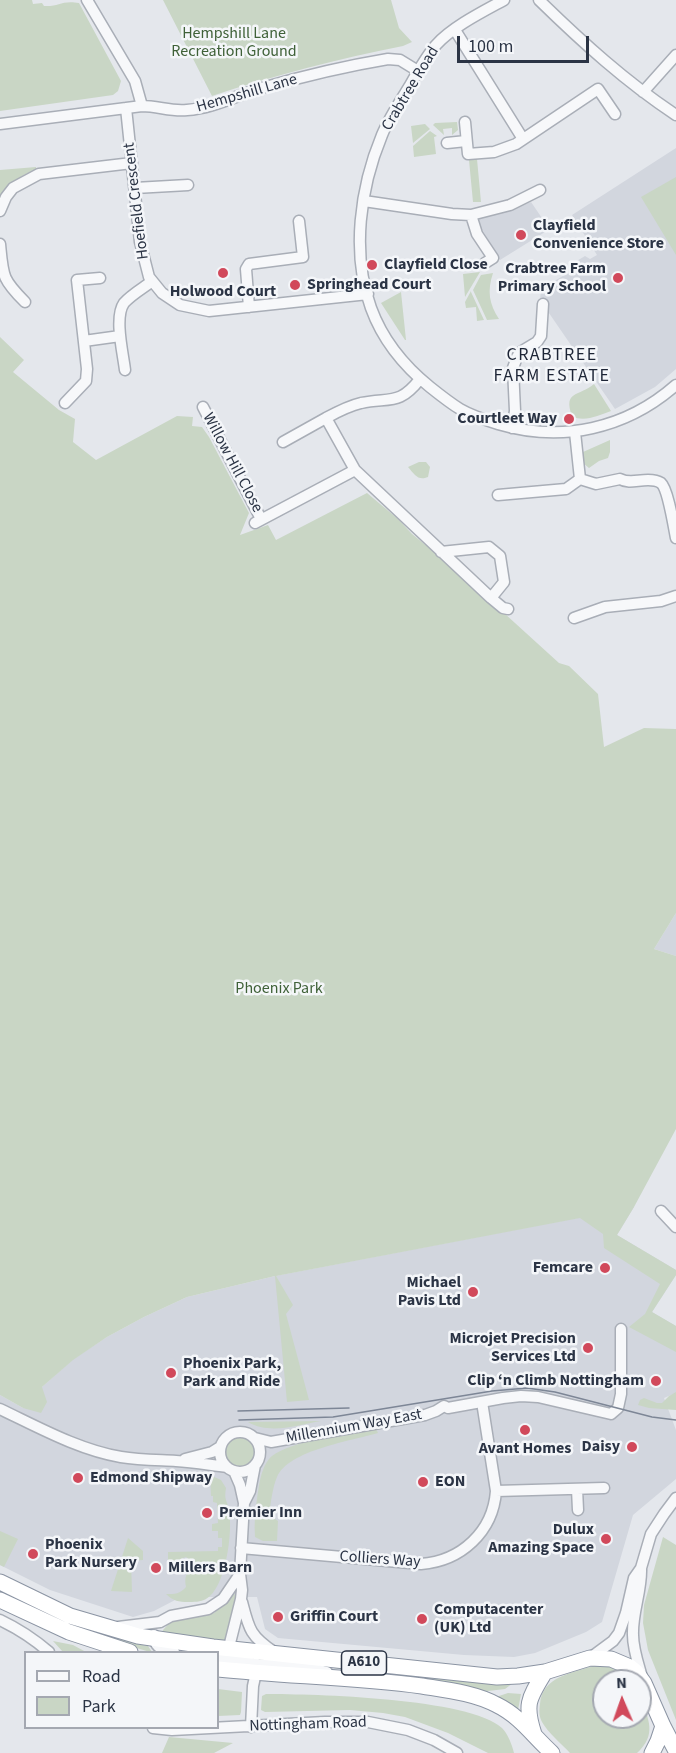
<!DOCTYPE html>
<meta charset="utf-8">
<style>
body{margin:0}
#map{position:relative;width:676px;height:1753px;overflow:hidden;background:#e4e7ec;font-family:"Source Sans 3",sans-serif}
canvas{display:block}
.legend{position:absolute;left:24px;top:1651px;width:195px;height:78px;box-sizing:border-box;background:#f4f6f9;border:2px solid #a4a8b1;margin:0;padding:8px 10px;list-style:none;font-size:18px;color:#2b3445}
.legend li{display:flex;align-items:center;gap:12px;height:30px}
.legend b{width:30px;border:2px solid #a4a8b1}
.north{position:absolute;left:592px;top:1669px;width:60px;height:60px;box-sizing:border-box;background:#f4f6f9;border:2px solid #a4a8b1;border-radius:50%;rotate:358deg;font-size:16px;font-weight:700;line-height:24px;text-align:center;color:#2b3445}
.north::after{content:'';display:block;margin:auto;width:21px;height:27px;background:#d1495b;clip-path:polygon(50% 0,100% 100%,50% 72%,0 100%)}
.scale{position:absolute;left:457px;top:36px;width:132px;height:27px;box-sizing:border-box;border:3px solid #2b3445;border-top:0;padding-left:8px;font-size:18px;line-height:21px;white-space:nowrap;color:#2b3445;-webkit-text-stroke:4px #f4f6f9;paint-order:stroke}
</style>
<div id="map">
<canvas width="676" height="1753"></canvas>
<ul class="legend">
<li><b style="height:8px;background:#f7f8fa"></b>Road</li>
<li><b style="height:16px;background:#c9d6c5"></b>Park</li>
</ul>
<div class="north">N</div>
<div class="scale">100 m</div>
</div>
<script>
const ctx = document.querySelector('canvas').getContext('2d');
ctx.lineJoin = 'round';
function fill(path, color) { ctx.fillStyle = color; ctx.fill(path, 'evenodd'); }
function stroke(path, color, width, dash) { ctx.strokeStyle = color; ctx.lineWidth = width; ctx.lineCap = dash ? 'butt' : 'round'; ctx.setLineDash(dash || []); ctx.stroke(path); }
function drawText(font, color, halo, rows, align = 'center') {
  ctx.font = font + ' "Source Sans 3",sans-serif'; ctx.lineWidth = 5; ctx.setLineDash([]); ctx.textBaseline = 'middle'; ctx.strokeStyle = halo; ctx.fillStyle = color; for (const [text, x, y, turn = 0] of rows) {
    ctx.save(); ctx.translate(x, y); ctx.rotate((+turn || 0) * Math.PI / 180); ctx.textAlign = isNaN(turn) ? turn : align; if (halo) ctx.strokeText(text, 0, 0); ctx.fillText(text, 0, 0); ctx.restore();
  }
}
fill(new Path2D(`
 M676,148v221l-21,18 -40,22 -75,-109 1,-11 37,-22 -3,-5 10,-6 5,3 7,-4 -25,-40z
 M531,202l15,22 -1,8 -45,28 -23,-39 5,-4 21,-5z
 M676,913v43l-22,-7z
 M634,1207l-17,28 59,35v5l-24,37 24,14v67l-12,5 12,32v49l-43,36 -31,107 -16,10 -51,21 -21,4 -50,-2 -186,-17 -13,-9 -8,-32h-57l-23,2 -23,12 -21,6 -83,-27 -50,-25v-170l23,13 19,-21 31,-28 34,-22 37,-20 43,-20 88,-21z`), '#d2d6de');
fill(new Path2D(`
 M0,0h32l1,4 9,-1 2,3c15,1 17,-6 35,-3l42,78 -3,10 -5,4 -113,16z
 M163,0h228l8,28 13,14 -9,4c-65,13 -128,29 -191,50z
 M457,122l1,8 -6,5v-7l-9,1 1,6 -11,-10 2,-2z
 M425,124l5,5 -17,14 -2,-17z
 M430,131l7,5 -3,1 2,17 -22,3 -1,-11z
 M477,159l4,43h-8l-4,-42z
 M36,167v2c-19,8 -25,15 -36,32v-31z
 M676,177v78l-35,-58z
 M480,272l-15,25 -2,-23z
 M493,273c-6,18 -4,31 6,46l-12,1 -14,-30 8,-15z
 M471,291v1l13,28 -7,1 -1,-14 -10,1 -1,-6z
 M401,292l5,48h-1l-24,-37z
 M0,337l24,23 -11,12 46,38 16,9 -2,23 23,18 81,-44 16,1 -1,9 10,1 7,10 40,76 -9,22 28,-10 8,15 91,-47 31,26 14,15 48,39 99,90 10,3 29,28 6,53 40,-19 32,1v184l-22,36 22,7v173l-42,78 -17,28 59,35v5l-24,37 24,14v26l-47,-25 16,-13 15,-30 -56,-36 -1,-14 -23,-16 -304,58 17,29 -7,9 23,86 -22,2 -12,-126 -88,21 -43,20 -37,20 -34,23 -31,27 5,15 -6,11 -18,-5 -23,-13z
 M594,384l17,27c-12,4 -27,12 -39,5 -9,-26 7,-19 22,-32z
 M610,440v12l-2,6 -9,3 -10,7 -6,-5v-11z
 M419,462h7l4,5 -2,10c-10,4 -13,-2 -20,-10z
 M676,1392v18l-27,-2 -11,-3 2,-5 4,-2 13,5h5l7,-7z
 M321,1421c-24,4 -51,14 -73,1z
 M375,1427l3,6c-27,8 -89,17 -101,44 -5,12 -6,26 -8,38l9,6 -1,20h-14l-8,-4c-1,-13 0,-25 2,-38 2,-13 4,-34 15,-43 17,-14 80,-24 103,-29z
 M225 1452a15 15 0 1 1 30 0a15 15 0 1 1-30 0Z
 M210,1475l11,5 5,8c-2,13 1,11 3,22 4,21 -3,78 -23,89 -5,3 -13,3 -18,3 -9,0 -15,-1 -22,-8 9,0 14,0 20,-7 -2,-9 0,-14 6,-20v-5l-6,-5 -10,4h-8v-9l50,-1v-4h4v-9h-4v-7h-6v-7l6,-1 -1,-20 -4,-1v-6h-2z
 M0,1531l18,8 -14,28 -4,-2z
 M663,1537l13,8v175l-28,-70 -5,-27 1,-18z
 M128,1538l15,13v9l-12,1 1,31 -21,-1z
 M0,1589l69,33 31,12 31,6v3l17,3 4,6h6h-8l-60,-18 -90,-40z
 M237,1592l-12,50 -63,-8 1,-4 9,-10 42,-7z
 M53,1641l20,4 13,7h-23z
 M306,1663l207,20 -8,6 -17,2 -2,3c-60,-13 -119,-23 -179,-29z
 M596,1665c15,1 28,2 37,16h-29v36h36v-19c9,21 17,37 -3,55h-67c-8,-9 -22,-20 -28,-31 -3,-6 -3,-11 -2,-18 2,-28 33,-31 56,-39z
 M218,1689l24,3 -1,20 -1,3 -22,1z
 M508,1693l13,1 -3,16 -22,-13z
 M266,1694c47,0 204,4 236,34 6,6 10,17 12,25h-26l-40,-20 -43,-16 -22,-4 -33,-3 -85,2 -4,-2 1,-14z
 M169,1737l64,6 -19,10h-52z`), '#c9d6c5');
const minor = new Path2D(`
 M87,0l48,81 7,25
 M504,0c-22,12 -52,27 -68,45 -11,13 -19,28 -27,42 -10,16 -20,31 -27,48 -22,53 -31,118 -11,173 12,33 33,58 59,79 10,8 20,16 30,22 12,7 25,11 38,15 64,19 128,5 178,-39
 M539,0c43,42 87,82 137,115
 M455,30l68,109
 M643,92l33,-37
 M126,108l14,134 9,35 13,16 18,12 29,6 159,-17
 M465,122l3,32 26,-2 22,-8 82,-55 17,25
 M0,124l142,-18c16,0 30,6 45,4 27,-2 50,-15 75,-22 42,-12 84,-22 126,-29l12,1 18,11
 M447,143l19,-2
 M135,188l53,-3
 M364,201l88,13 19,1 39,-10 30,-15
 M0,211l6,-14 7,-9 26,-14 93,-11
 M471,215l6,19 16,24 -8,5
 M0,244c3,32 2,35 25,58
 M249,307l-3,-38 3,-5 54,-7 -4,-36
 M84,341l36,-5
 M125,370c-2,-17 -11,-53 -1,-67 7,-8 19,-15 27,-21
 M65,403l21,-22 1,-12 -10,-89 23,-2
 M203,407l58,112
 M512,428l3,-17 -2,-43 4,-11 5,-6 15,-9 4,-6 2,-32
 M283,442l43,-24
 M355,470l136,128 12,10 5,1
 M580,479l16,5 24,-5c9,5 17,1 28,1 4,0 10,1 13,3 7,6 13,45 15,55
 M498,495l68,-6 14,-10 -5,-47
 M255,523l100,-53 -29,-52c11,-6 22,-12 35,-15 29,-6 38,3 59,-24
 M441,552l48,-5 11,9 4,26 -13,16
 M574,618l31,-11 56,-6 15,-5
 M661,1211l15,16
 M0,1409c38,18 79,41 121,48 18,3 37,3 55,4 17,1 34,4 51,6
 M220 1452a20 20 0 1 1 40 0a20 20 0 1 1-40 0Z
 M255,1438l16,4 154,-27 11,-4 8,-5 4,2 55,-10 18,-2 17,1 73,17 7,-6 3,-14v-65
 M185,1459l27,-7 8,-5
 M234,1471l6,14 4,18
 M577,1489l1,21
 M496,1491l108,-3
 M241,1548l180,16c40,-3 72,-32 75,-73l-14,-89
 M641,1568c1,23 -9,44 -8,67 0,14 5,28 9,42
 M242,1602c7,27 8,34 32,50
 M0,1620c19,9 34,19 49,32
 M118,1627l42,-5 11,-6 37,-7 15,-10 17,-25
 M154,1635c0,12 9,16 20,17
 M218,1658l40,6 53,4 16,4
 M590,1658l23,-17 6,-8 7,-20 8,-35 7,-10 10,-34 13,-20 12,-16
 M218,1670l8,-11 15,-60 1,-9 -2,-16 4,-71 6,-12 5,-26
 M251,1727l2,-41 4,-18
 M153,1728l19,2 153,-8h43l40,8 26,10 23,13`);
const highway = new Path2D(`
 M0,1582l70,34 68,20 75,11 284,30 21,-1 27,-4 45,-14 21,1 19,8 6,5 8,11 19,43 13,25
 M0,1600l69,32 61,20
 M218,1669c68,7 136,8 204,17 25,4 53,7 75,19 23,11 37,32 55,48
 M534,1734c-10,-30 -5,-36 11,-62
 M652,1753l6,-12 5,-15`);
stroke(minor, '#a9aeb7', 13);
stroke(highway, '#8b94a3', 17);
stroke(minor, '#f7f8fa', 10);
stroke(highway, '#fff', 15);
stroke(new Path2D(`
 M238,1411l111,-3
 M239,1420l94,-3 159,-26 35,-3 28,4 97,25 24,3`), '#7d8696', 1.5);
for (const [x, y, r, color] of [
 [521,235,6,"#d1495b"],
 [372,265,6,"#d1495b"],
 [223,273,6,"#d1495b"],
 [618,278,6,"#d1495b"],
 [295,285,6,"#d1495b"],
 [569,419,6,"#d1495b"],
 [605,1268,6,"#d1495b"],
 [473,1292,6,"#d1495b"],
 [588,1348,6,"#d1495b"],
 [171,1373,6,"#d1495b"],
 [656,1381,6,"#d1495b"],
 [525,1430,6,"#d1495b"],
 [632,1447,6,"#d1495b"],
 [78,1478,6,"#d1495b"],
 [423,1482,6,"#d1495b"],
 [207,1513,6,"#d1495b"],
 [606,1539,6,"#d1495b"],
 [33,1554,6,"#d1495b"],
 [156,1568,6,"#d1495b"],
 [278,1617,6,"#d1495b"],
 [422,1619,6,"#d1495b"]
]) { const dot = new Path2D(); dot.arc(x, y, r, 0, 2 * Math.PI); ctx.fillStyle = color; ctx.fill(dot); stroke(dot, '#f4f6f9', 2); }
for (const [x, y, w] of [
 [364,1663,45]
]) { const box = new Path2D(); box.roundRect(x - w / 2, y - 12, w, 24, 4.5); ctx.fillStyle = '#f4f6f9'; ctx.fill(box); stroke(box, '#2b3445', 1.5); }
drawText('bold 15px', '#2b3445', null, [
 ["A610",364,1663]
]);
drawText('16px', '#3f6138', '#f4f6f9', [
 ["Hempshill Lane",234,34],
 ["Recreation Ground",234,52],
 ["Phoenix Park",279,989]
]);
drawText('16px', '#2b3445', '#f4f6f9', [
 ["Crabtree Road",411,89,-59],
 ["Hempshill Lane",247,94,-16],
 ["Hoefield Crescent",137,201,-97],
 ["Willow Hill Close",232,463,62],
 ["Millennium Way East",354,1427,-10],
 ["Colliers Way",380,1560,4],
 ["Nottingham Road",308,1725,-2]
]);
drawText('bold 16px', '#2b3445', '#f4f6f9', [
 ["Clayfield",533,226],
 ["Convenience Store",533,244],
 ["Clayfield Close",384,265],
 ["Crabtree Farm",606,269,"right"],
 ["Primary School",606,287,"right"],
 ["Springhead Court",307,285],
 ["Holwood Court",223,292,"center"],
 ["Courtleet Way",557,419,"right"],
 ["Femcare",593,1268,"right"],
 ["Michael",461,1283,"right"],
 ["Pavis Ltd",461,1301,"right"],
 ["Microjet Precision",576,1339,"right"],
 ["Services Ltd",576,1357,"right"],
 ["Phoenix Park,",183,1364],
 ["Park and Ride",183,1382],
 ["Clip ‘n Climb Nottingham",644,1381,"right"],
 ["Daisy",620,1447,"right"],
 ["Avant Homes",525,1449,"center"],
 ["Edmond Shipway",90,1478],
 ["EON",435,1482],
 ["Premier Inn",219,1513],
 ["Dulux",594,1530,"right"],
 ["Amazing Space",594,1548,"right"],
 ["Phoenix",45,1545],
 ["Park Nursery",45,1563],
 ["Millers Barn",168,1568],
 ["Computacenter",434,1610],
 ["(UK) Ltd",434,1628],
 ["Griffin Court",290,1617]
], 'left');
ctx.letterSpacing = '1.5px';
drawText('18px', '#1d2536', '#f4f6f9', [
 ["CRABTREE",552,356],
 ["FARM ESTATE",552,377]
]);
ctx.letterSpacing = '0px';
</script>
